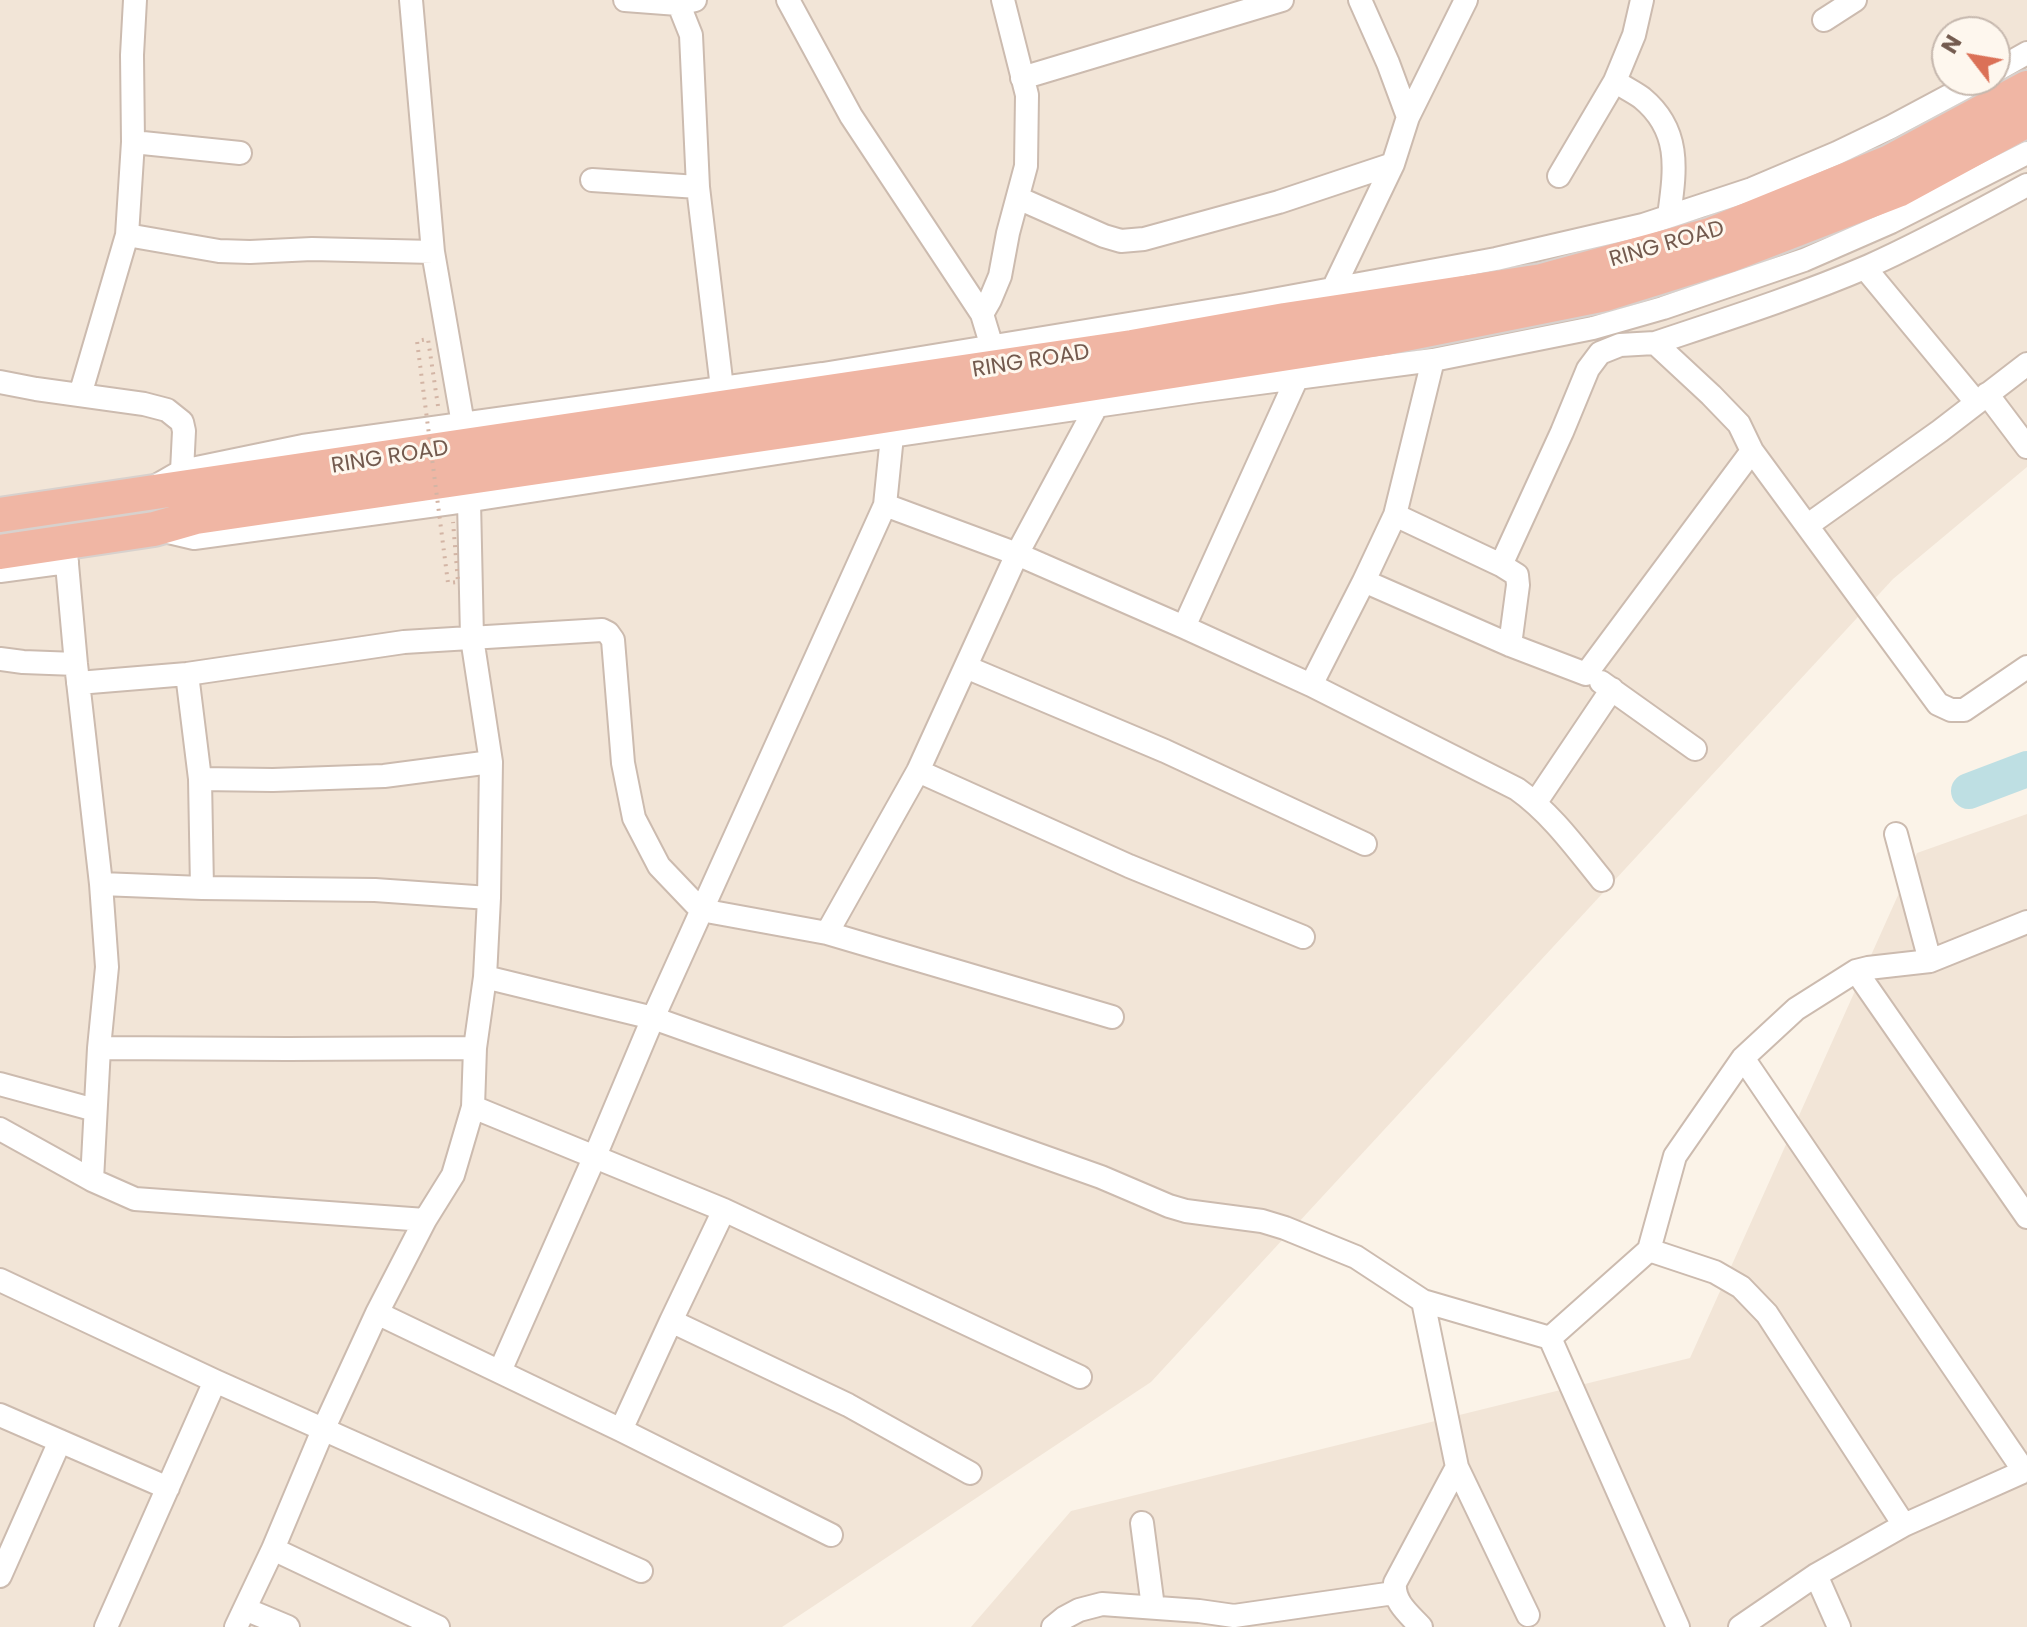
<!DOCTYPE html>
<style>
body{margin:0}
#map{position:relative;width:2027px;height:1627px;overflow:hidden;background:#fbf3e8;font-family:Poppins,sans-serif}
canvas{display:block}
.north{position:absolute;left:1931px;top:16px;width:80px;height:80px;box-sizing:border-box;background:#fef7ee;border:2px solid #c6b8ae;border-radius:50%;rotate:301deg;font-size:22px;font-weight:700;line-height:32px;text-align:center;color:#735a4e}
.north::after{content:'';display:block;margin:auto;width:28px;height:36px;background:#db7157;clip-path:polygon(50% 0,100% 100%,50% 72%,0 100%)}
</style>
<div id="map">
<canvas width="2027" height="1627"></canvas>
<div class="north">N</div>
</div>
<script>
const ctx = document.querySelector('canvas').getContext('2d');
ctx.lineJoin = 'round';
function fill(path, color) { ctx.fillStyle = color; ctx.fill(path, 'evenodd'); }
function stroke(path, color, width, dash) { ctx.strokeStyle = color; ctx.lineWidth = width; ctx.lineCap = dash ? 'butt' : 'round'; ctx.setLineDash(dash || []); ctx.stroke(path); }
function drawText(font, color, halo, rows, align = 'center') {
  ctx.font = font + ' Poppins,sans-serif'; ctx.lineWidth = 6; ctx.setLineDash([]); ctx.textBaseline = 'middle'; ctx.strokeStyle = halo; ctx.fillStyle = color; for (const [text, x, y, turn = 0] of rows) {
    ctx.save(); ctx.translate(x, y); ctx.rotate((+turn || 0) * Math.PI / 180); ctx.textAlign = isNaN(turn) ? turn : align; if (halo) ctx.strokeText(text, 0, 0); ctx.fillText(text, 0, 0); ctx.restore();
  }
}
fill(new Path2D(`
 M0,0h2027v467l-134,112 -742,803 -369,245h-782zM1947,32h48v48h-48z
 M2027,814v813h-1056l100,-116 619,-153 227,-505z`), '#f2e5d7');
stroke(new Path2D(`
 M1969,791l58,-22`), '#bedfe3', 36);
const minor = new Path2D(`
 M411,0l22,252 30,172
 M625,0l53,4 17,-4
 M677,0l14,35 7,152 24,201
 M788,0l63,116 131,198 10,33
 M1642,0l-8,35 -19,46c8,6 19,11 27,17 40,33 33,73 27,118
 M1824,20l31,-20
 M1995,71l32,-18
 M1022,78l260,-78
 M1408,117l58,-117
 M133,142l107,11
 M1559,176l56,-95
 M592,180l106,7
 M1018,198l86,38 17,5 23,-2 135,-37 114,-38
 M127,235l92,16 31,1 62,-3 121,3
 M1865,268l111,134
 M1333,289l60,-125 15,-47 -20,-54 -28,-63
 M982,314l8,-14 10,-24 8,-43 18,-67 1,-71 -24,-95
 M1655,343c72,-24 144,-47 214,-77 54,-24 106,-53 158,-81
 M0,382l36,7 108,15 23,6 15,12 2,9 -2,40
 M1987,394l40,53
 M80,395l47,-160 6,-93 -1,-87 3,-55
 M1096,407l-79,147 -99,217 -91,162 285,84
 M156,486l26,-15 121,-25 520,-72 422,-69 251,-46 147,-34 109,-36 85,-36 54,-26 88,-47
 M885,505l7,-69
 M1395,515l106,50
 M1808,525l132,-94 87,-67
 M160,530l34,8 257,-35 372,-57 375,-55 235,-31 160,-32 70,-20 141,-48 87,-38 136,-69
 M65,542l11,122 25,220 6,83 -8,81 -7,132
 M0,571l67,-9
 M1364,581l31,-66 38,-155
 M1184,627l112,-247
 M1510,645l8,-60 -1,-10 -16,-10 61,-133 26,-63 12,-16 20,-8 35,-2 56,52 28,29 13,27 186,253 13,6h13l63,-43
 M0,659l23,3 53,2
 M966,667l199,84 200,93
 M187,674l13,105 2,109
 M1601,682l94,67
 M78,683l109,-9 217,-32 198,-12 6,3 5,7 10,123 11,55 25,48 42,44 126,23
 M1311,685l53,-104 146,64 76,29 166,-223
 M918,771l211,95 174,71
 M200,779l73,1 111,-4 107,-14
 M1536,802l76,-113
 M1896,834l34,127
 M101,884l101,4 173,2 114,8
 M1856,971l171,246
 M485,977l168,41 448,159 68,29 17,5 76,10 23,7 71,29 67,44 127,37 128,289
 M99,1048l189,1 187,-1
 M1743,1058l281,413
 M0,1084l95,26
 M473,1107l251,103 356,167
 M0,1129l92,51 43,19 290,21
 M1649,1250l66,22 26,15 26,27 137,211
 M0,1280l215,101 426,190
 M377,1313l244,117 210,105
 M671,1321l53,-111
 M1550,1338l99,-88 26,-94 68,-98 53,-49 60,-38 12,-3 62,-7 97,-39
 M500,1371l95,-215 58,-138 232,-513 132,49 167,73 127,58 206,104c34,24 59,59 85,91
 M0,1415l168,73
 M621,1430l50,-109 177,84 122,68
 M1457,1467l71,148
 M1142,1523l11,84
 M273,1549l165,78
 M1816,1575l23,52
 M0,1576l60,-135
 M245,1609l43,18
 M106,1627l109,-246
 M236,1627l37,-78 50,-119 54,-117 48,-93 28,-45 20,-68 2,-59 10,-71 4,-79 2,-136 -19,-124 -3,-137
 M1053,1627l11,-9 15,-8 23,-6 97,7 35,5 160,-23
 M1421,1627c-12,-13 -28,-25 -26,-44l62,-116 -34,-166
 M1740,1627l76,-52 88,-50 123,-55`);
const highway = new Path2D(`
 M0,515l1132,-168 153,-27 257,-39 168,-46 180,-73 137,-74
 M0,552l154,-23 42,-12 629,-92 560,-87 220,-44 125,-39 168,-65 129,-70`);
stroke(minor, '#ccbbaf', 26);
stroke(highway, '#d8d1cd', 38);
stroke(minor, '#fff', 22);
stroke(highway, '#f0b6a4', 34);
stroke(new Path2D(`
 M438,406l-10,-67 -11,2 31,242 10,-1 -5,-60`), '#d3b5a5', 4, [2, 6]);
drawText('22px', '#735a4e', '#fef7ee', [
 ["RING ROAD",1667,245,-16],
 ["RING ROAD",1031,362,-9],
 ["RING ROAD",390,458,-9]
]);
</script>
